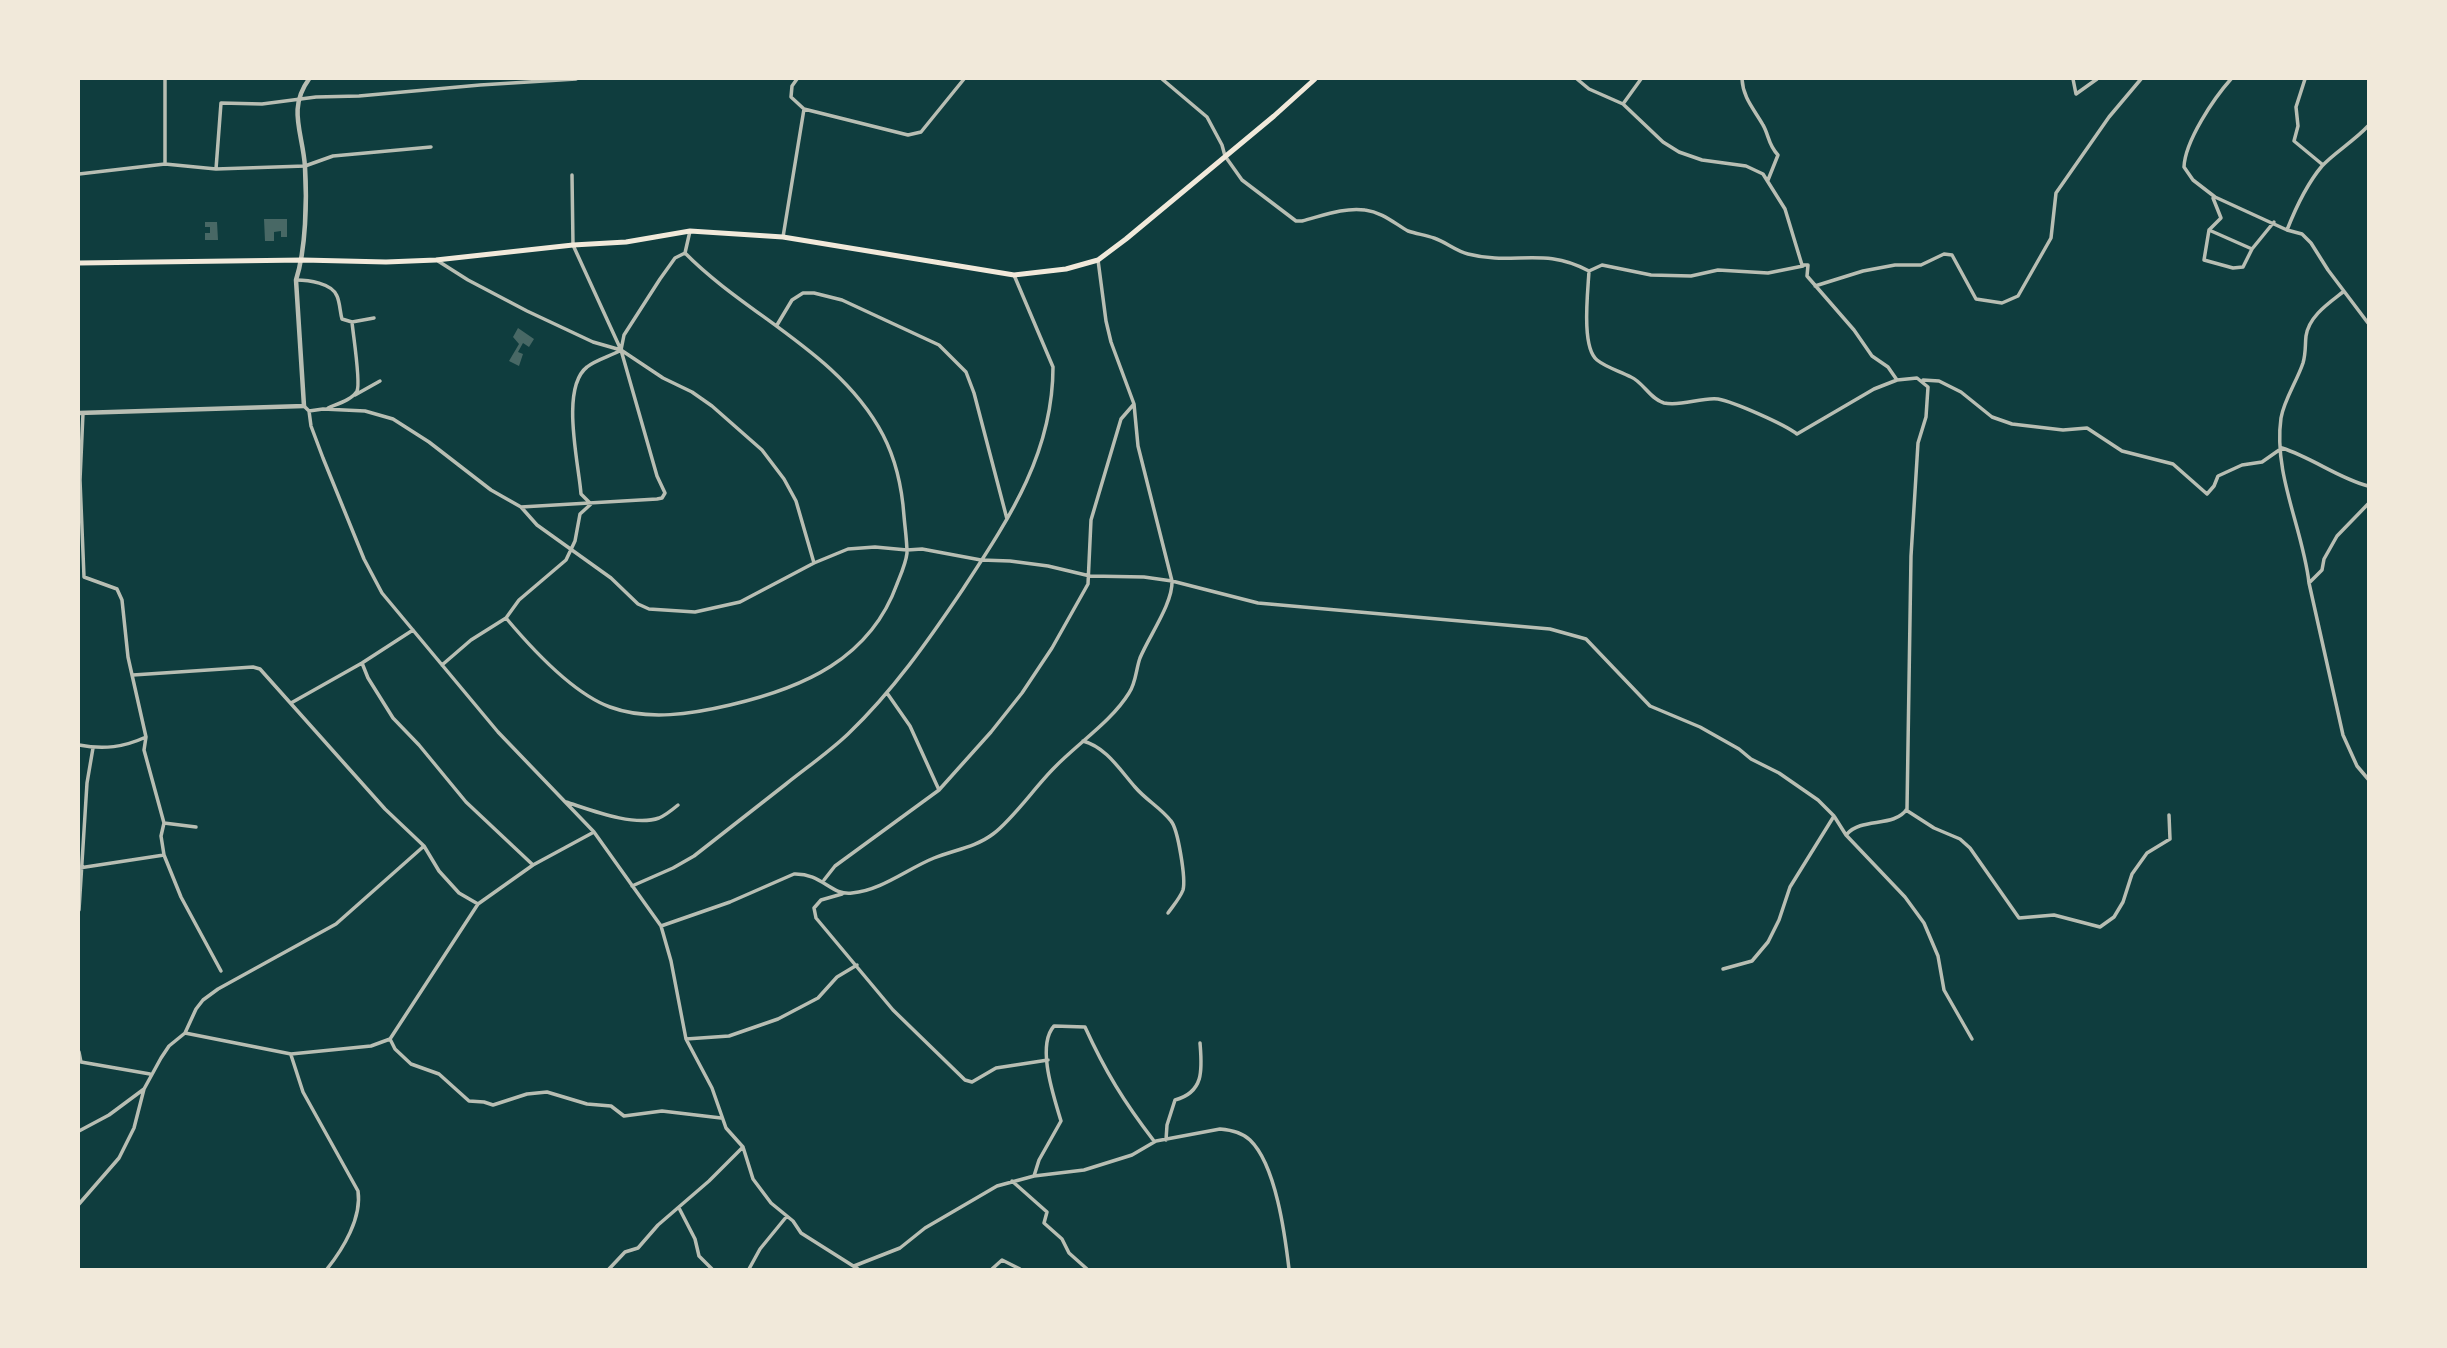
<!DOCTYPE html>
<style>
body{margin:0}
#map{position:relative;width:2447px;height:1348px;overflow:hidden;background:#0f3d3e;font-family:Jost,sans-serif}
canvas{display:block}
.frame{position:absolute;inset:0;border:80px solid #f1e9da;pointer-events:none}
</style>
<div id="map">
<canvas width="2447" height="1348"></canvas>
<div class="frame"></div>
</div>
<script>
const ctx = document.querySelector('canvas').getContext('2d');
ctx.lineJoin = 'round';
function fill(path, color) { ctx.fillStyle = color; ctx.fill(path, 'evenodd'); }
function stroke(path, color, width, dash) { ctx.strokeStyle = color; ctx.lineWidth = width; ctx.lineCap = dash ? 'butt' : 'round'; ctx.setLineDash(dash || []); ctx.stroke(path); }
fill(new Path2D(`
 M264,219h23v18h-6v-6l-7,1v9h-9z
 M205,222h12l1,18h-13v-7h5v-6h-5z
 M518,328l16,11 -5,8 -6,-4 -5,9 5,2 -4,12 -10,-5 10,-17 -6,-7z`), '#486865');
stroke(new Path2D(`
 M797,79l-5,7 -1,11 13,12 104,26 13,-3 43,-53
 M1162,79l45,38 15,28 3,11 17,24 54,41h6c20,-5 42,-14 63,-11 17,2 29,13 43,21 9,3 18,4 26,7 12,4 22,13 34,16 46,12 75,-8 121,17l13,-6 49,10 40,1 27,-6 50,3 35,-7
 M1577,79l12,10 34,15 40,38 16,10 23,8 44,6 17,8 22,35 17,56h6l-1,11 47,54 18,26 16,11 9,13 20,-2 11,9 -2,30 -8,26 -7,113 -4,253c-13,19 -45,8 -60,25
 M1742,79c1,19 12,30 21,46 6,10 5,20 15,30l-10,25
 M2073,79l3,15 21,-15
 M2231,79c-17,19 -46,62 -47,88l9,13 22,17 72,33 15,4 9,9 17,27 40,53
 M2305,79l-9,28 2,19 -4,15 29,24
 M1623,104l18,-25
 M165,164v-85
 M216,169l5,-66 41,1 54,-7 43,-1 121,-11 96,-6
 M79,174l86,-10 51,5 89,-3 28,-10 98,-9
 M2213,198l8,20 -12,12 43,19 22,-27
 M2209,230l-5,30 29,8 10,-1 9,-18
 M2287,230c9,-23 19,-45 35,-64 12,-13 32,-25 46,-40
 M783,237l21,-128
 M438,261l30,19 59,31 66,31 28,8 42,28 29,14 20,14 50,44 22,29 12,22 18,62
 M1589,271c-1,20 -8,76 8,89 10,8 23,11 34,17 12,5 19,22 33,26 17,4 37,-6 54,-4 16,3 66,25 79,35l77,-45 23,-9
 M296,280c12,0 36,3 41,16 3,7 3,16 5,23l10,3 22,-4
 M1815,286l48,-15 32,-6h26l23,-11 8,1 24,44 26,4 16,-7 33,-58 5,-45 53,-76 32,-38
 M2343,292c-14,11 -34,24 -37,44 -1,9 0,17 -3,27 -6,18 -19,37 -22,55 -8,56 22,111 28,165l34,152 14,31 11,13
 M777,325l15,-25 11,-7h11l28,7 97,45 27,27 8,21 33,126
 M1923,380l16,1 22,11 31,25 20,7 51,6 24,-2 35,23 51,13 34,30 7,-8 4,-10 24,-11 20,-3 20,-14c31,10 56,30 86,38
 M355,395l25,-14
 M304,406l5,5 2,15 12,32 41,101 18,34 116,139 96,100 67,94 10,35 15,78 26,49 14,40 17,19 10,32 18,24 22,18 8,12 57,36
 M328,408c9,-4 24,-8 29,-17 4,-8 -4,-57 -5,-69
 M309,411l14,-2 42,2 28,8 36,23 62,48 30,17 16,18 74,53 27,26 11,5 46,3 45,-10 74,-39 34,-14 27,-2 32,3 15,-1 59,11 29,1 38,5 42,10 54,1 28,4 86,22 292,26 36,10 64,67 50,21 39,22 12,10 28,14 39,27 16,16 12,19 59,62 19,26 14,33 6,34 28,49
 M83,413l-3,67 4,97 33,12 5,11 6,57 18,80 -2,13 20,73 -3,13 3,19 17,42 40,74
 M521,507l136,-8 5,-1 3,-5 -8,-17 -36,-126 -48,-105 -1,-70
 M2309,583l13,-13 2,-11 13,-23 31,-32
 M506,618c26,31 66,75 104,89 38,14 82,7 120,-2 73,-17 140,-46 167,-121 4,-10 9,-21 10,-31 0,-12 -2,-25 -3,-37 -2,-28 -8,-56 -21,-81 -43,-82 -136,-119 -198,-182
 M362,663l6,15 25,40 26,27 47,57 67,63
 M442,665l29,-25 35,-22 13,-18 47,-40 9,-19 5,-27 11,-10 -10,-10c-2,-29 -21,-106 6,-127 8,-7 24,-11 34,-17l3,-15 36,-56 15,-21 10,-5 5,-22
 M133,675l120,-8 7,2 125,140 39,37 15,25 20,22 19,11
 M887,693l23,33 29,64
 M291,703l71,-40 51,-33
 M1083,741c23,6 37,29 52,46 11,13 26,21 36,34 7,8 15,58 12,69 -3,8 -10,16 -15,23
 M79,745c25,5 45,2 67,-8
 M566,802c25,8 68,25 93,16 7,-3 13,-8 19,-13
 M1906,810l28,18 26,11 10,9 49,70 35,-3 46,12 14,-10 9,-15 9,-28 15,-21 23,-14 -1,-24
 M164,823l32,4
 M79,868l85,-13
 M824,880l11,-14 104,-76 52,-58 31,-39 30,-45 36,-64 3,-64 30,-101 13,-15
 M632,886l41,-18 21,-12c31,-24 61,-48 92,-72 20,-16 43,-32 62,-50 45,-43 80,-93 115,-145 45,-69 90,-135 90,-222l-39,-92
 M842,894l-21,6 -7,8 2,10 77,92 72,70 7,2 24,-14 52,-8
 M79,910l8,-127 6,-35
 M661,926l69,-24 64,-28c28,-1 37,22 58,19 30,-3 55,-24 82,-35 20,-8 42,-11 59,-24 20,-15 42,-47 61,-66 24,-25 57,-46 75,-75 7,-10 7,-24 11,-35 9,-22 33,-55 32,-77l-34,-135 -4,-42 -23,-62 -5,-21 -8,-61
 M1723,969l29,-8 16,-19 11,-22 11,-33 44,-71
 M185,1033l106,21 80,-8 19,-7 88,-135 55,-39 61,-33
 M390,1039l5,10 16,15 28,10 30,27 15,1 9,3 34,-11 20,-2 40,12 24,2 13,10 38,-5 59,7
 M686,1039l43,-3 49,-17 40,-21 19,-21 20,-12
 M79,1052l2,10 69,12
 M291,1055l12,37 55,99c4,27 -15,58 -31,78
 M79,1131l30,-16 35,-26
 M1166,1140l1,-15 8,-25c30,-8 27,-32 25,-57
 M1034,1176l5,-16 22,-39c-7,-24 -25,-75 -7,-95l31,1c20,44 39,75 69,114
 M1012,1181l35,31 -3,11 18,16 7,14 18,16
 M79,1204l40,-46 15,-30 10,-39 17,-31 8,-12 16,-13 11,-24 7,-9 15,-11 118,-65 88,-78
 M679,1208l16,31 4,17 13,13
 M854,1266l46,-18 25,-20 72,-42 37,-10 50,-6 48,-15 24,-14 64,-12c11,1 22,3 30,11 26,25 35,95 39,129
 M609,1269l16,-17 13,-4 20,-23 51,-44 34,-34
 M749,1269l11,-20 27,-33
 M992,1269l10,-9 18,9`), '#b8beb3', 3.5);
stroke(new Path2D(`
 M79,413l225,-7 -8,-126c10,-31 11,-80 9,-113 -2,-34 -18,-58 4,-88`), '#b8beb3', 4.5);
stroke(new Path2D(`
 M79,263l224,-3 83,2 50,-2 137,-15 53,-3 64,-11 93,6 231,38 52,-6 32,-9 28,-21 148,-123 41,-37`), '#f1e9da', 5);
</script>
